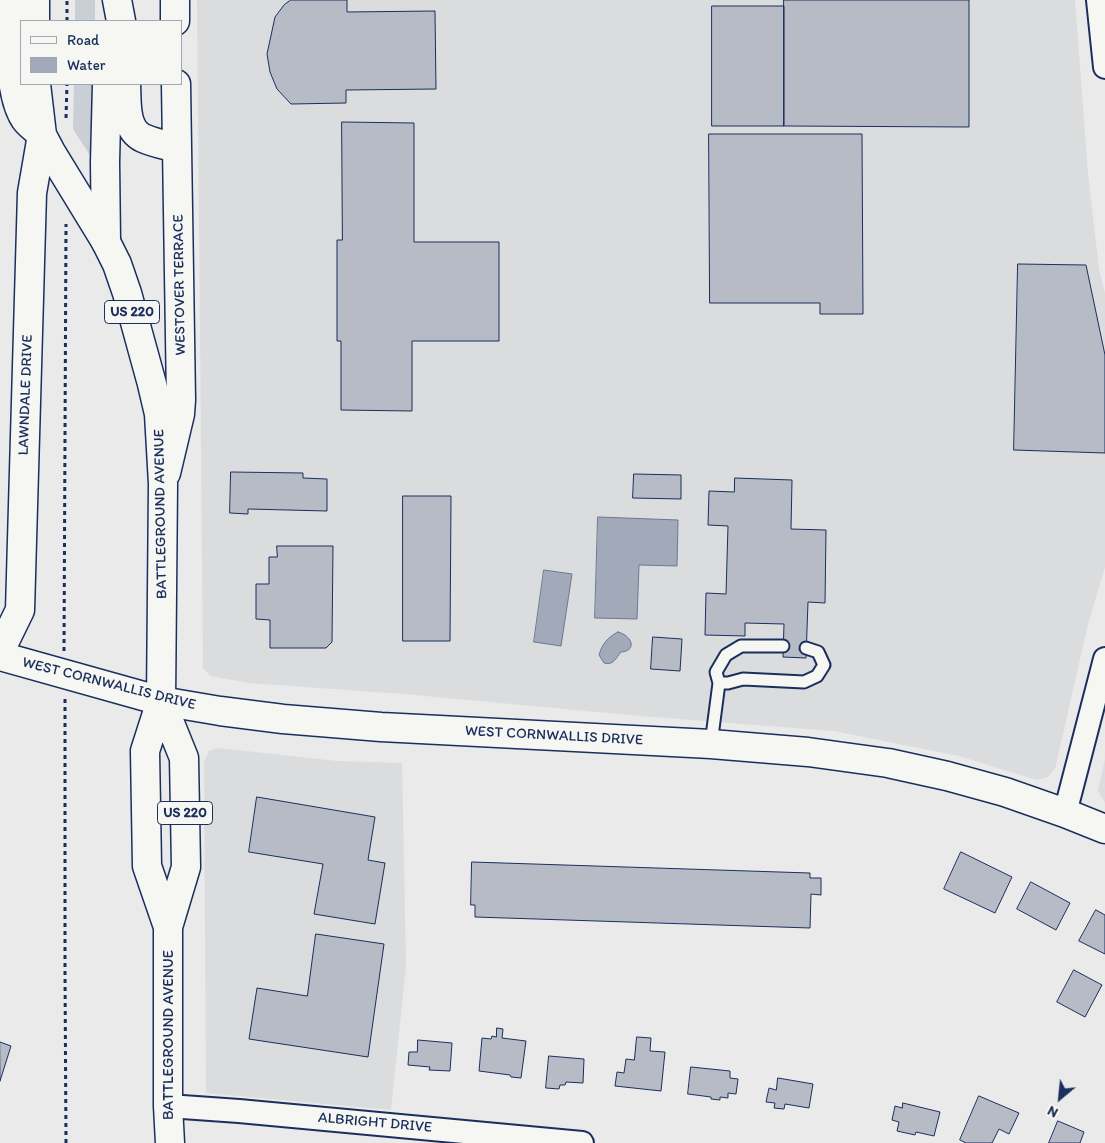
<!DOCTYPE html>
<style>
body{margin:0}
#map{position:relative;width:1105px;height:1143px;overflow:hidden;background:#e9eae9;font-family:Itim,sans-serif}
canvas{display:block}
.legend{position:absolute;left:20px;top:20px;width:162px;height:65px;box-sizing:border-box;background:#f6f6f2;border:1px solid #9ea6b7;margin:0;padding:6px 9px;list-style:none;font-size:15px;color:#1b2f5e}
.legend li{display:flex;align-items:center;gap:10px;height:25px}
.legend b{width:25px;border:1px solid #9ea6b7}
.north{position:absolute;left:1035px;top:1073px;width:50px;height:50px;-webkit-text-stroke:4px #f6f6f2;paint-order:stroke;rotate:208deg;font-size:14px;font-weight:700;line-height:20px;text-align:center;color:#1b2f5e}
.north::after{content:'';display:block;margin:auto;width:18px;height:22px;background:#1b2f5e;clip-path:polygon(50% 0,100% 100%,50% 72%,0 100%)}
</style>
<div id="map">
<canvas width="1105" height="1143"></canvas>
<ul class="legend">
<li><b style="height:6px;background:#f6f6f2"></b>Road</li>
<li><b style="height:14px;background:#a2aaba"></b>Water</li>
</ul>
<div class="north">N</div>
</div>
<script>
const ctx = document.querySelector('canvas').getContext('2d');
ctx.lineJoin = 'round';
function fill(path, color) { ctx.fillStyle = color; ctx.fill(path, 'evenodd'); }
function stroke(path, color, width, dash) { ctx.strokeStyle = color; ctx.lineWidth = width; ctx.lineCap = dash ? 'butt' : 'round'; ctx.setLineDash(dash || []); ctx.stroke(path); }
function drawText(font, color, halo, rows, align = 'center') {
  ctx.font = font + ' Itim,sans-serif'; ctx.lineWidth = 5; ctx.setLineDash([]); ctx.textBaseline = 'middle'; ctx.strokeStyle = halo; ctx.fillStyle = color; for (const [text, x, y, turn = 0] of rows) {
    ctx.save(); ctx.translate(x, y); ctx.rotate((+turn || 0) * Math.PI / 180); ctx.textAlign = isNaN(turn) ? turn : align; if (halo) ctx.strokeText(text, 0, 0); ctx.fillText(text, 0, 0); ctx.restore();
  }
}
fill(new Path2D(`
 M197,0h878l13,174 11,95 6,24v274l-17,57 -33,145 -7,8 -11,3 -78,-24 -125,-25 -194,-15 -236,-22 -155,-11 -38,-7 -8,-8z
 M218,748l119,13 65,2 4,203 -15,144 -185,-17 -2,-331 5,-11z
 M1105,759v44l-7,-12z`), '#dadcde');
fill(new Path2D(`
 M75,0h20v21h-20z
 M74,84h21v79l-22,-34z`), '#caced5');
const water = new Path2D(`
 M598,517l80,3 -1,46 -38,-1 -2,54 -42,-1z
 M544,570l28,4 -11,72 -27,-4z
 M618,632c15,4 19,19 3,20 -5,6 -8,14 -17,11l-5,-8c3,-11 9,-18 19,-23z`);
fill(water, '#a2aaba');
stroke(water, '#6c7995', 1);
const building = new Path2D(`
 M291,0h56v12l88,-1 1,78 -90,1v13l-55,1 -14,-15 -7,-17 -3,-18 8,-37 9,-12z
 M784,0h185v127l-185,-1z
 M712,6h72v120h-72z
 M342,122l72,1v119h85v99h-87v70l-71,-1v-69h-4v-101h5z
 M709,134h153l1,180h-43v-11h-110z
 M1018,264l68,1 19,90v98l-91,-3z
 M231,472l72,1v5l24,1v32l-79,-2v5l-18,-1z
 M634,474l47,1v24l-48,-1z
 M735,478l57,2 -1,49 35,1 -1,73 -17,-1 -2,56 -23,-1 1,-33 -39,-1v13l-40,-1 1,-42 20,1 2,-68 -20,-1 1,-34 25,1z
 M403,496h48l-1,145h-47z
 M277,546h56l-1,96 -6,6h-56v-28l-14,-1v-35h13v-27h8z
 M653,637l29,2 -2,32 -29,-2z
 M257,797l118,20 -7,43 17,3 -10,61 -61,-10 9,-50 -74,-12z
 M961,852l51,25 -17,36 -51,-24z
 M472,862l338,11v5h11v17l-10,-1 -1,34 -335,-11v-12h-4z
 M1031,882l39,21 -14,27 -39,-21z
 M1096,910l9,5v39l-26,-13z
 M316,934l68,10 -16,113 -119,-18 8,-51 50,8z
 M1074,970l28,15 -17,32 -28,-15z
 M497,1028l6,1 -1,9 24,3 -5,37 -10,-1 -1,-2 -31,-4 3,-33 9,1 1,-3 4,1z
 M637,1037l14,1 -1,13 15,1 -4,39 -46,-5 2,-14 7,1 2,-14 8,1z
 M418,1040l34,3 -2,28 -21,-1 1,-3 -22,-2 1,-13h8z
 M0,1042l11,4 -11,35z
 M549,1056l35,3 -1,24 -17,-1 -1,3h-5l-1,4 -13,-1z
 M691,1067l39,4v7l8,1 -2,15 -8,-1v5l-8,-1v3l-9,-1v-2l-23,-3z
 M778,1078l35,6 -4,24 -24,-4 -1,5 -10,-1 1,-5 -9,-1 3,-14 7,2z
 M979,1096l40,17 -10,21 -10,-5 -7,14h-26l-6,-3z
 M903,1103l37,9 -6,24 -18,-4 -1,3 -18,-4 2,-9 -7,-2 3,-14 7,2z
 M1058,1121l26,11 -4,11h-31z`);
fill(building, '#b6bbc6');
stroke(building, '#1b2f5e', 1);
const service = new Path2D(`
 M783,646h-42l-15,9 -10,17 3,11h9l15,-4 61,3 13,-6 7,-11 -6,-13 -12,-4
 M711,744l8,-61`);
const minor = new Path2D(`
 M1098,0l7,67
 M1065,813l40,-154
 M168,1106l71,5 343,32`);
const tertiary = new Path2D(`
 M0,656l161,45 59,10 63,8 98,8 330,17 97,8 80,11 59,13 58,16 60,21 40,16`);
const secondary = new Path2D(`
 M117,0l4,21
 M175,0v21
 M126,84c1,17 -2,45 17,54 11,5 23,7 34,10
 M106,242l-1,-80 2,-78
 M166,473l14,-59 1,-14 -5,-316
 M0,651l20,-41 12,-417 10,-58`);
const primary = new Path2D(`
 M9,0c1,30 -1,95 16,119 4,6 12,11 17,16
 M35,0v21
 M36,84l6,51 9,17 55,90 11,22 10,29 25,91 7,30 4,70 -2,217 -16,50 2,115 21,61
 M161,701l23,57 2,109 -18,60v179l2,37`);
stroke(service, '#1b2f5e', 15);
stroke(minor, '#1b2f5e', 26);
stroke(tertiary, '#1b2f5e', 31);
stroke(secondary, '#1b2f5e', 31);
stroke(primary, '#1b2f5e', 31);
stroke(new Path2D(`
 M67,21v-21
 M66,118l1,-34
 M64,651l2,-427
 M65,699v273l1,171`), '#1b2f5e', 3, [4, 4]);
stroke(service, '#f6f6f2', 11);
stroke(minor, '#f6f6f2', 22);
stroke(tertiary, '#f6f6f2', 28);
stroke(secondary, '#f6f6f2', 28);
stroke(primary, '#f6f6f2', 28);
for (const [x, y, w] of [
 [132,312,55],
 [185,813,55]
]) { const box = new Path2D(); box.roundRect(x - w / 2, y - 11.5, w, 23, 4); ctx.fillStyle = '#f6f6f2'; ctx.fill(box); stroke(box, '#1b2f5e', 1); }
drawText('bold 14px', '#1b2f5e', null, [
 ["US 220",132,312],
 ["US 220",185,813]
]);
drawText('15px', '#1b2f5e', '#f6f6f2', [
 ["WESTOVER TERRACE",180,285,-91],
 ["LAWNDALE DRIVE",26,395,-88],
 ["BATTLEGROUND AVENUE",161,514,-91],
 ["WEST CORNWALLIS DRIVE",109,684,14],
 ["WEST CORNWALLIS DRIVE",554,736,3],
 ["BATTLEGROUND AVENUE",169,1035,-90],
 ["ALBRIGHT DRIVE",375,1123,5]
]);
</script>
